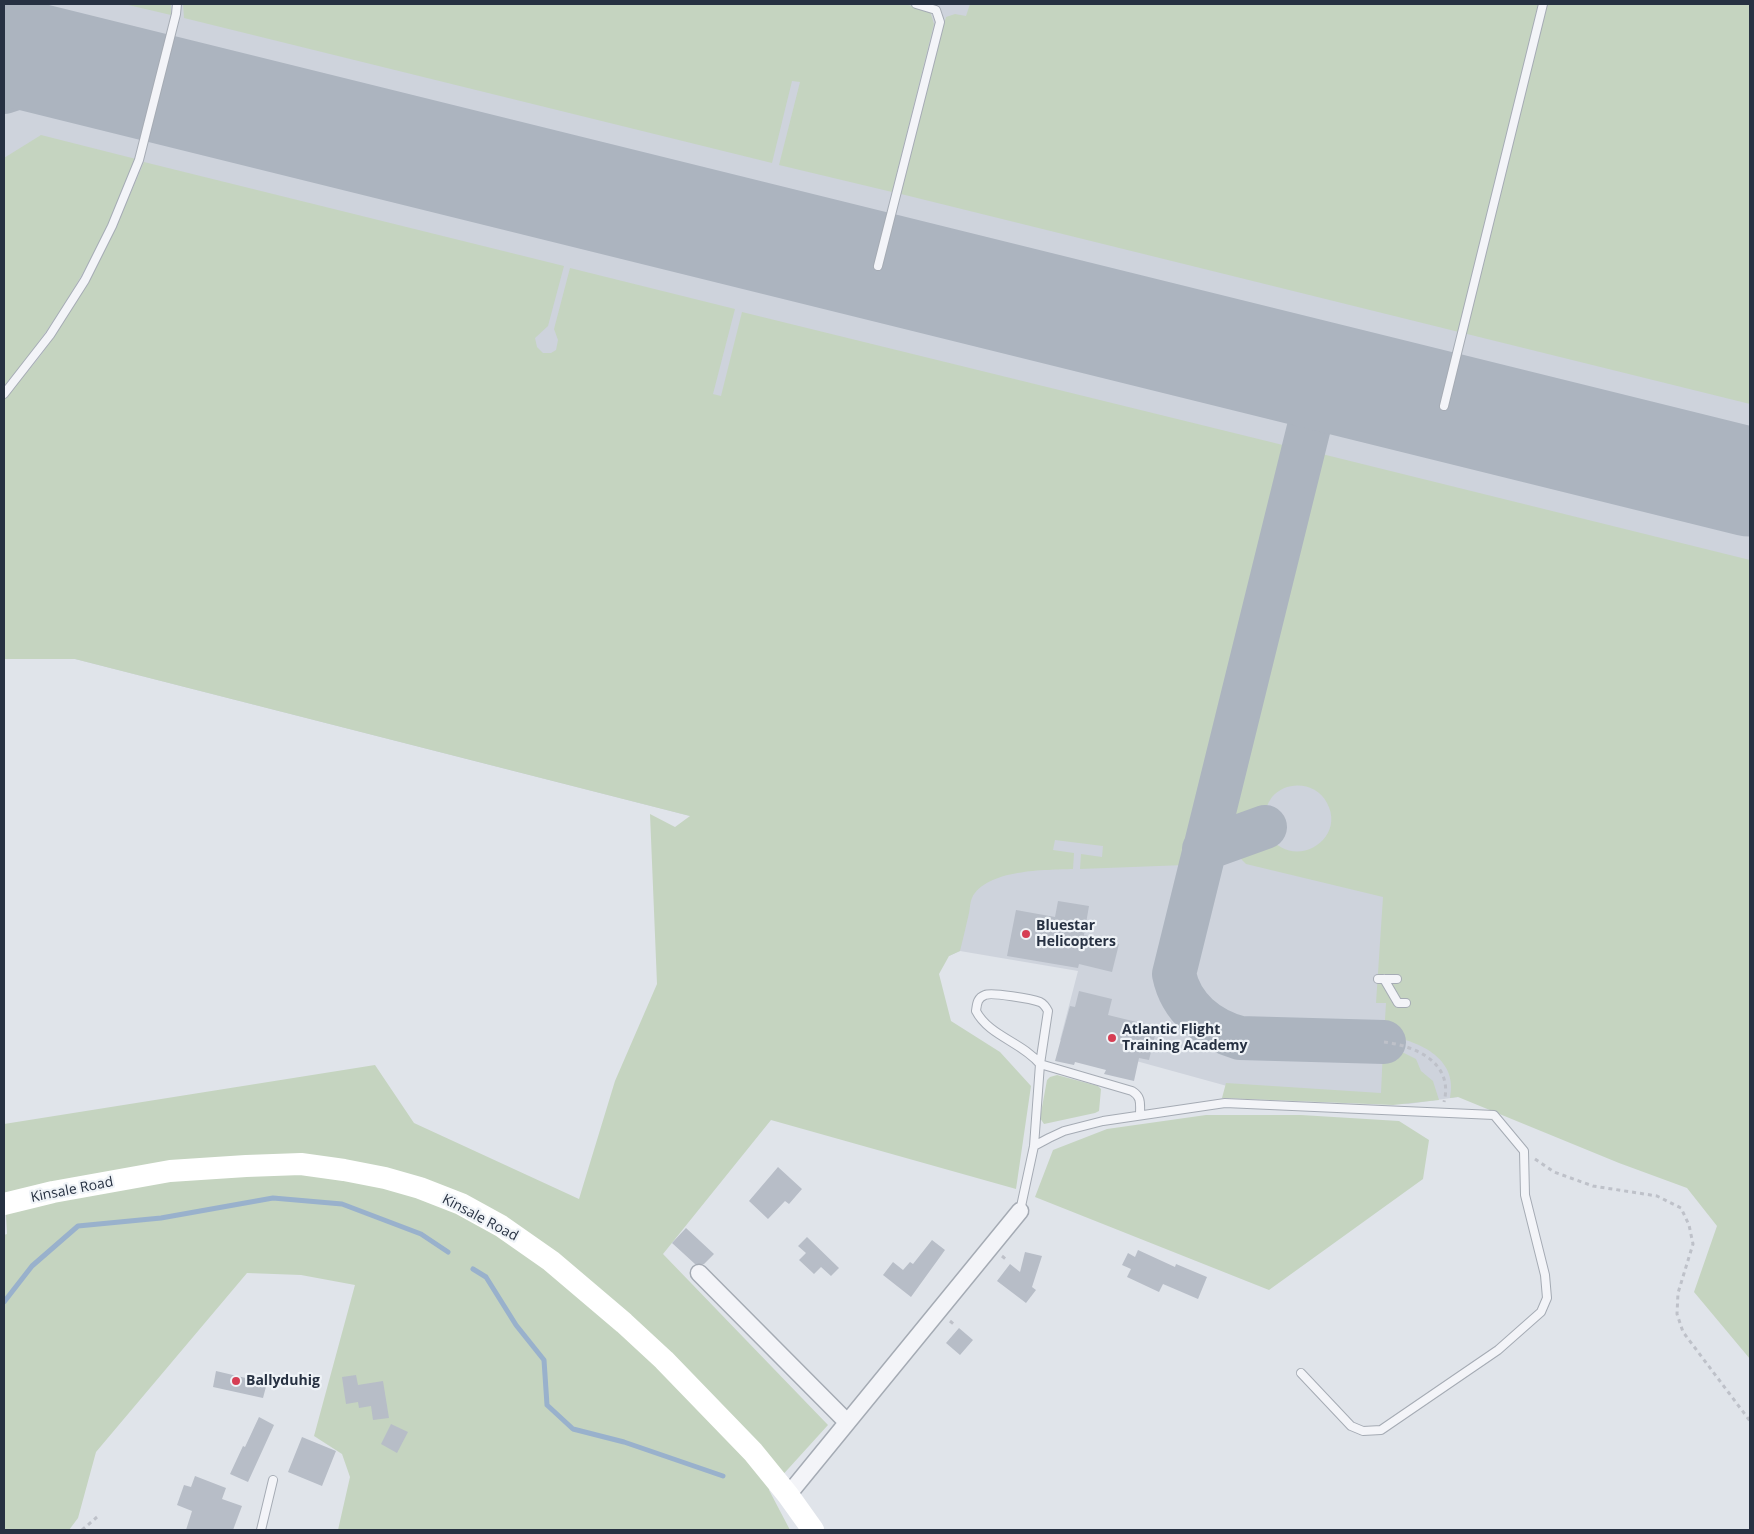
<!DOCTYPE html>
<style>
body{margin:0}
#map{position:relative;width:1754px;height:1534px;overflow:hidden;background:#e0e4ea;font-family:"Open Sans",sans-serif}
canvas{display:block}
.frame{position:absolute;inset:0;border:5px solid #273142;pointer-events:none}
</style>
<div id="map">
<canvas width="1754" height="1534"></canvas>
<div class="frame"></div>
</div>
<script>
const ctx = document.querySelector('canvas').getContext('2d');
ctx.lineJoin = 'round';
function fill(path, color) { ctx.fillStyle = color; ctx.fill(path, 'evenodd'); }
function stroke(path, color, width, dash) { ctx.strokeStyle = color; ctx.lineWidth = width; ctx.lineCap = dash ? 'butt' : 'round'; ctx.setLineDash(dash || []); ctx.stroke(path); }
function drawText(font, color, halo, rows, align = 'center') {
  ctx.font = font + ' "Open Sans",sans-serif'; ctx.lineWidth = 4.5; ctx.setLineDash([]); ctx.textBaseline = 'middle'; ctx.strokeStyle = halo; ctx.fillStyle = color; for (const [text, x, y, turn = 0] of rows) {
    ctx.save(); ctx.translate(x, y); ctx.rotate((+turn || 0) * Math.PI / 180); ctx.textAlign = isNaN(turn) ? turn : align; if (halo) ctx.strokeText(text, 0, 0); ctx.fillText(text, 0, 0); ctx.restore();
  }
}
fill(new Path2D(`
 M4,4h1746v888l-292,205 -50,7 -181,-18 -167,-46 18,-69 -118,-20 -11,5 -259,-140 -615,-157h-71z`), '#ced3dc');
fill(new Path2D(`
 M124,4h47v11z
 M183,4h722l25,7 4,13 -42,168 -113,-27 21,-83 -8,-1 -20,82 -588,-145z
 M970,4h780v400l-849,-210 43,-170 2,-7 9,-3 11,2z
 M41,135l95,24c-11,25 -20,50 -32,74 -27,55 -60,106 -100,153v-228z
 M144,162l420,104 -16,60 -13,12 2,9 6,6h8l5,-3 2,-10 -4,-11 16,-61 165,41 -22,85 8,2 21,-84 549,135 -106,418 -105,4 1,-15 21,3 1,-11 -48,-6 -2,10 21,3 -1,16c-27,1 -87,0 -101,29 -2,4 -2,11 -3,15 -3,13 -6,26 -9,38l-11,5 -10,18 12,47 49,31 31,34 -15,103 -245,-69 -108,134 165,171 -59,65 21,40h-452l12,-53 -8,-23 -28,-18 41,-151 -54,-10 -54,-2 -151,179 -18,66 -9,12h-65v-295l3,-1 -3,-53v-57l371,-59 39,58 165,76 36,-118 42,-97 -7,-170 25,13 15,-11 -615,-157h-71v-260c12,-15 26,-29 37,-44 43,-60 75,-126 103,-193z
 M1318,453l432,107v799l-56,-67 23,-66 -30,-38 -68,-25 -161,-66 -8,1c9,-40 -33,-59 -66,-62l2,-33h-10l7,-106 -137,-33 -17,-17 39,-12c25,37 79,5 59,-32 -11,-21 -40,-23 -55,-6 -5,7 -7,14 -8,22l-6,4 -33,11 -2,-10z
 M1383,1049l19,3 14,7 5,12 12,10 6,19 -46,5 -171,-7 4,-15 155,10z
 M1057,1075l41,11 3,3 -2,22 -4,2 -51,11 -4,-6 7,-38 3,-3z
 M1206,1115h95l98,6 30,19 -6,39 -154,111 -234,-93 18,-47 54,-21z`), '#c5d4c0');
stroke(new Path2D(`
 M473,1269l13,8 30,48 28,35 3,45 26,24 51,13 99,34
 M4,1302l28,-36 46,-40 83,-8 112,-20 69,6 79,30 27,18`), '#99b1cc', 5);
stroke(new Path2D(`
 M4,44l24,12
 M4,92l73,-24
 M1283,366c20,18 26,22 29,49l-138,559c7,34 34,55 66,64l144,4
 M1312,415c19,-19 26,-22 51,-29
 M1204,849l61,-22`), '#acb4bf', 44);
stroke(new Path2D(`
 M4,50l1746,432`), '#acb4bf', 109);
fill(new Path2D(`
 M1058,901l31,5 -5,29 35,9 -7,28 -33,-8 -1,4 -71,-12 9,-46 39,7z
 M1079,991l33,8 -4,16 49,12 -8,33 -10,-2 -5,23 -30,-7 2,-4 -31,-8 -1,3 -19,-4 15,-55 5,1z
 M778,1167l24,22 -13,15 -4,-3 -17,18 -19,-18z
 M686,1228l28,26 -10,10h-9l-23,-21z
 M807,1237l32,31 -8,8 -10,-9 -7,7 -15,-14 7,-7 -8,-7z
 M932,1240l13,10 -34,47 -28,-22 10,-13 10,8 7,-8 3,2z
 M1138,1250l37,17 1,-3 31,13 -9,22 -35,-15 -4,8 -32,-15 4,-8 -9,-4 6,-12 7,4z
 M1025,1252l17,4 -10,31 4,3 -10,13 -29,-22 13,-17 10,8z
 M959,1328l14,12 -13,15 -14,-12z
 M216,1371l51,12 -4,15 -50,-11z
 M356,1375l2,10 25,-4 6,37 -16,2 -2,-14 -12,2 -1,-6 -12,2 -4,-27z
 M259,1417l15,8 -26,57 -18,-8 13,-28 2,1z
 M391,1424l17,8 -11,21 -16,-9z
 M302,1437l34,14 -14,35 -34,-14z
 M195,1476l31,12 -4,11 20,7 -9,24h-47l6,-19 -15,-6 7,-20 7,2z`), '#b7bdc7');
const lane = new Path2D(`
 M878,266l62,-244 -4,-12 -20,-6
 M4,394l46,-59 35,-55 27,-54 27,-66 37,-146 1,-10
 M1444,406l99,-402
 M1378,979h19
 M1384,979l14,24h8
 M1034,1146l15,-8 15,-7 39,-10 122,-18 269,12 30,36 1,44 20,80 2,23 -6,14 -43,38 -117,80 -18,1 -12,-5 -50,-53
 M1020,1211l14,-65 6,-82 8,-53c-2,-4 -4,-7 -8,-9 -8,-3 -48,-10 -55,-7 -8,3 -8,9 -9,16 13,25 46,31 64,53l92,27c10,6 8,13 8,24
 M261,1530l12,-50`);
const street = new Path2D(`
 M699,1273l148,149
 M788,1495l232,-284`);
stroke(lane, '#a5abb4', 10);
stroke(street, '#a5abb4', 19);
stroke(new Path2D(`
 M1384,1042c32,4 70,21 60,60
 M1535,1159l19,13 39,14 64,10 24,12 8,17 4,19 -15,49 -1,21 6,18 67,89
 M1002,1256l6,5
 M950,1321l6,5
 M82,1530l15,-13`), '#bec1c9', 3, [4, 4]);
stroke(lane, '#f3f4f8', 8);
stroke(street, '#f3f4f8', 16);
stroke(new Path2D(`
 M4,1204l49,-12 117,-21 76,-5 55,-2 43,6 41,8 35,10 41,16 40,22 50,35 73,62 40,37 89,92 35,43 25,35`), '#fff', 22);
for (const [x, y, r, color] of [
 [1026,934,5,"#d63e54"],
 [1112,1038,5,"#d63e54"],
 [236,1381,5,"#d63e54"]
]) { const dot = new Path2D(); dot.arc(x, y, r, 0, 2 * Math.PI); ctx.fillStyle = color; ctx.fill(dot); stroke(dot, '#eff3f7', 2); }
drawText('bold 14px', '#273142', '#eff3f7', [
 ["Bluestar",1036,926],
 ["Helicopters",1036,942],
 ["Atlantic Flight",1122,1030],
 ["Training Academy",1122,1046],
 ["Ballyduhig",246,1381]
], 'left');
drawText('14px', '#273142', '#eff3f7', [
 ["Kinsale Road",72,1190,-11],
 ["Kinsale Road",480,1218,28]
]);
</script>
